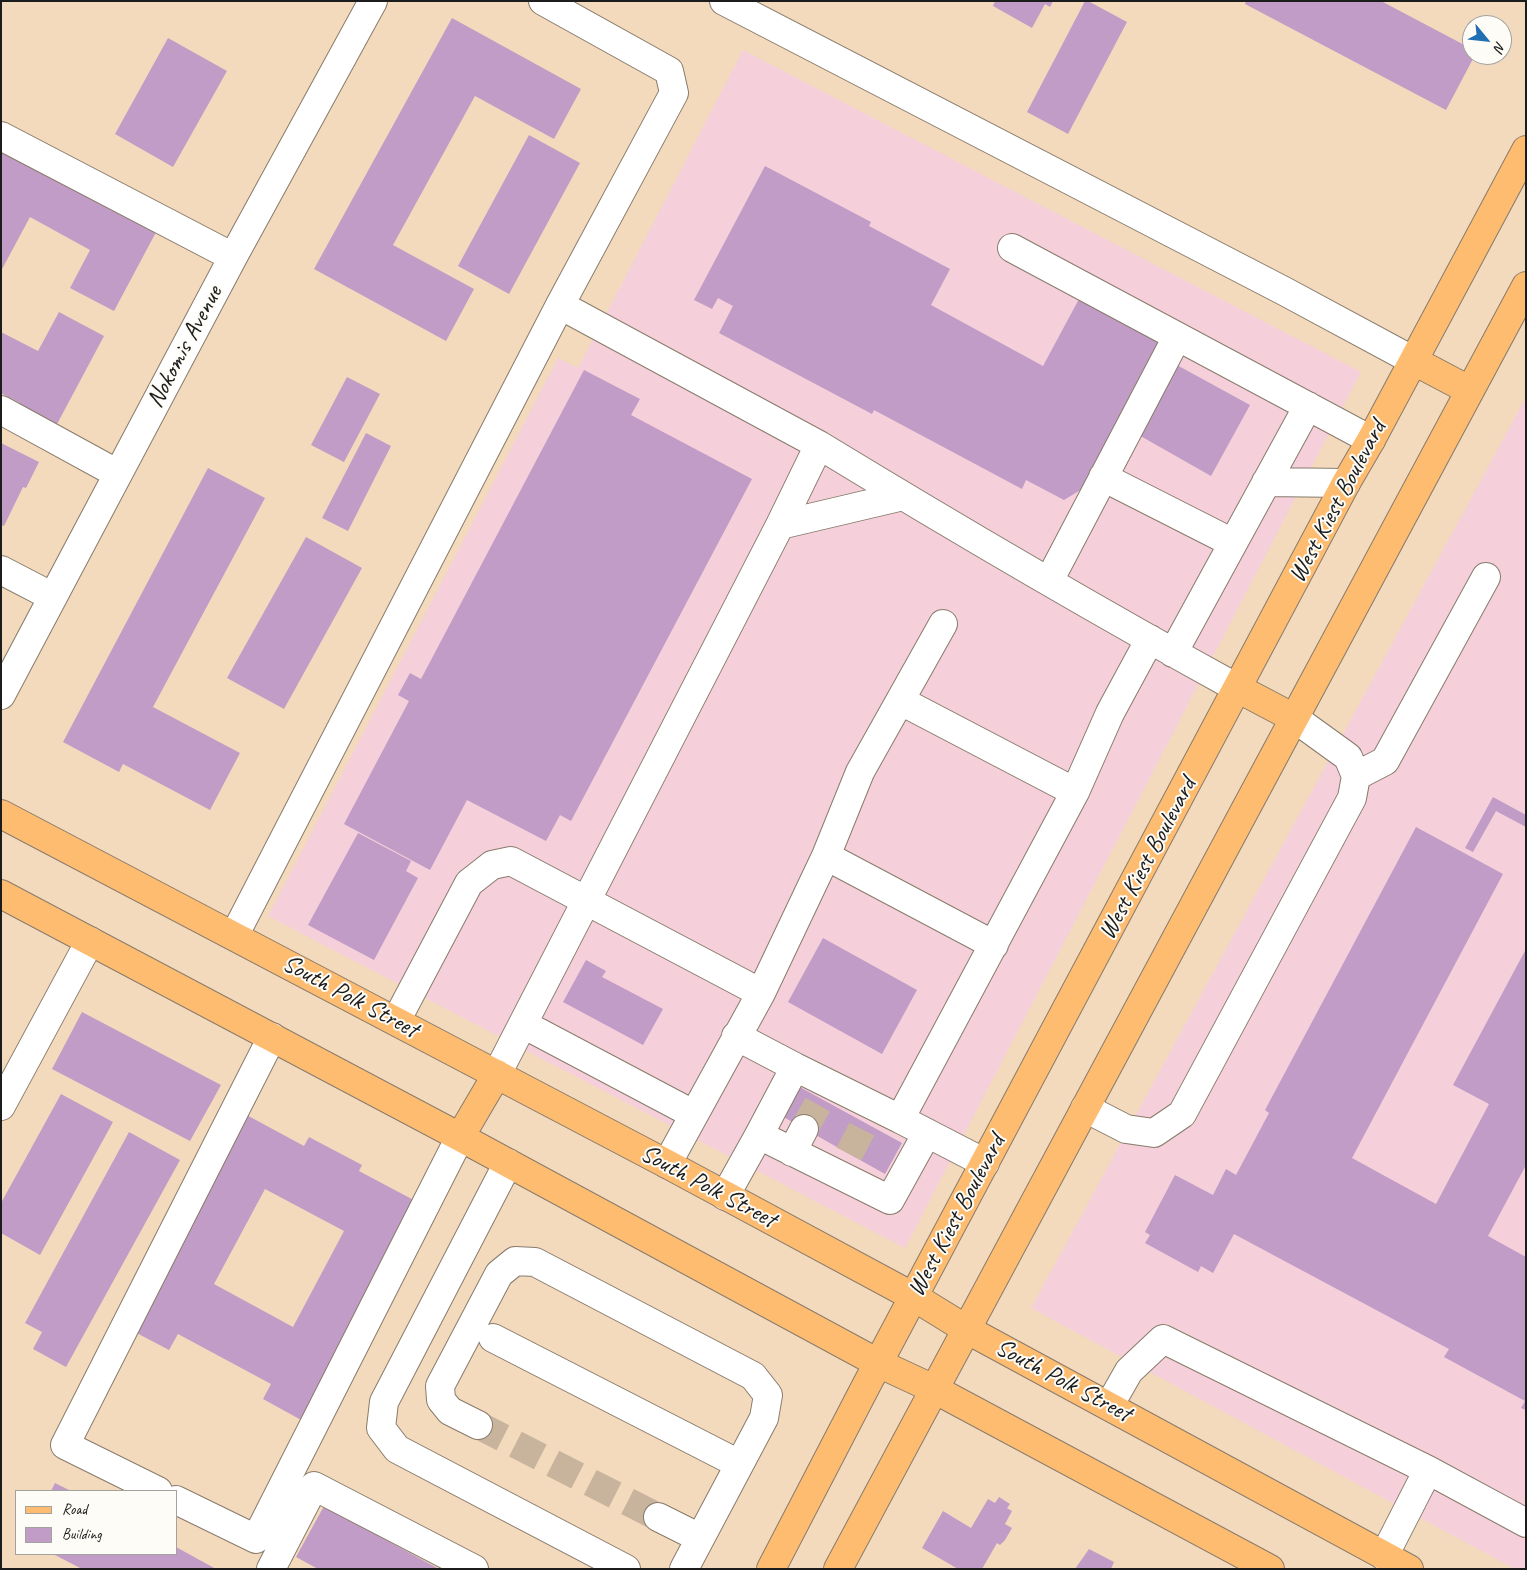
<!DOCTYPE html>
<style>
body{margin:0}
#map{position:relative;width:1527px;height:1570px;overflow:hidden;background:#f3dabd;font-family:Caveat,sans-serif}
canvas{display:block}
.frame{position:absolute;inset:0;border:2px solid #1c1c1c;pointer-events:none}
.legend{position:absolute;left:15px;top:1490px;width:162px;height:65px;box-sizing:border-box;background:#fdfcf7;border:1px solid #a3a29f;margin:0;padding:6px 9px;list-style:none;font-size:15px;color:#1c1c1c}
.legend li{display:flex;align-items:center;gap:10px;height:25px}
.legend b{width:25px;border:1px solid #a3a29f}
.north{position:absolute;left:1462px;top:15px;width:50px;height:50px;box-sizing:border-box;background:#fdfcf7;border:1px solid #a3a29f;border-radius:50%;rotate:118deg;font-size:14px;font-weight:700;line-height:20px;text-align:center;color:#1c1c1c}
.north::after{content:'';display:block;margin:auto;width:18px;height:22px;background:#1f6fb2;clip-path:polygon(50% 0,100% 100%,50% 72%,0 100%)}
</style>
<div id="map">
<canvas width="1527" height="1570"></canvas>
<div class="frame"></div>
<ul class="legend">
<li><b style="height:6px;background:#fdbc70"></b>Road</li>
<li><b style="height:14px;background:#c19cc6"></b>Building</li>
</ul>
<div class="north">N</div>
</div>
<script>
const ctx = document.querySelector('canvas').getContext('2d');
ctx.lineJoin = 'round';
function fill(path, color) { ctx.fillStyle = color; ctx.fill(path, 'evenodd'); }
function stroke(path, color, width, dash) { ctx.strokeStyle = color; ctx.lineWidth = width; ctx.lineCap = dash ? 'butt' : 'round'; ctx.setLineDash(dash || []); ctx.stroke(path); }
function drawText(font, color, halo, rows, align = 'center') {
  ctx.font = font + ' Caveat,sans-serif'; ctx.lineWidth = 4; ctx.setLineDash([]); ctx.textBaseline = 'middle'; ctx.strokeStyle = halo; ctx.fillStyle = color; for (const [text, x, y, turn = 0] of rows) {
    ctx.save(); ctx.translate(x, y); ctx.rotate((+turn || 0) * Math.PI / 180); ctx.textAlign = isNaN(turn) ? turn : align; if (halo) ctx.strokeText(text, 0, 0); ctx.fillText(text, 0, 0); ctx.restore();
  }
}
fill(new Path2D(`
 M743,50l618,322 -456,876 -637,-332 290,-558 20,10z
 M1526,397v1172h-11l-484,-261z`), '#f5cfda');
fill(new Path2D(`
 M995,1h58l-3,6 -5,-3 -13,24 -39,-22z
 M1085,1h3l39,21 -59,112 -41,-22z
 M1246,1h135l91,48v6h3l-29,55 -201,-106z
 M452,18l129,71 -27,50 -79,-43 -82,149 81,44 -28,52 -132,-72z
 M168,38l59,33 -54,96 -58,-33z
 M529,135l51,28 -71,131 -51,-28z
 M1,148l161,73 -48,90 -44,-23 20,-38 -60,-33 -29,54z
 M765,166l106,56 -2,4 81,43 -19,36 112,61 36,-67 82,43 -79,147 -18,11 -38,-20 -4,9 -148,-79 -2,4 -153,-81 14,-27 -15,-8 -6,11 -18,-9z
 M59,312l45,24 -48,90 -38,-21 2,-2 -19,-10v-61l37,19z
 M1175,364l75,41 -39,71 -74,-42z
 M584,370l56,29 -9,16 121,64 -181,342 -11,-6 -14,26 -79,-41 -37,70 -86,-46 65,-123 -11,-6 12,-22 11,6z
 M347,377l33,17 -36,68 -33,-17z
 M366,433l25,13 -43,85 -26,-13z
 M1,443l38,19 -13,26 -3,-1 -19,39 -3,-1z
 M208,468l57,30 -112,209 87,46 -30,57 -87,-46 -4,8 -56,-30z
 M306,537l56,31 -78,141 -57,-31z
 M1493,797l33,18v12l-30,-16 -23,41 -8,-4z
 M1416,827l87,47 -151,284 84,46 53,-100 -36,-19 73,-136v216l-38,71 38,21v153l-5,-2 4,-7 -81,-44 5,-8 -215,-115 -21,39 -12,-7 -3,6 -53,-29 5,-8 -5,-3 30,-57 38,20 13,-26 10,6 33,-62 -4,-3z
 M358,833l53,28 -5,10 12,7 -44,82 -66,-35z
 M823,938l94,52 -35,64 -94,-52z
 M586,960l20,11 -4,6 61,32 -20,36 -80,-43z
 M82,1012l139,73 -31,56 -138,-72z
 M796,1085l106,58 -17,31 -105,-59z
 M61,1094l52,28 -73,133 -39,-22v-30z
 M241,1112l63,34 5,-9 53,28 -3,6 64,34 -120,216 -40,-22 8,-15 -93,-50 -9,16 -38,-20zM265,1189l79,42 -51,96 -79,-43z
 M129,1132l51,28 -114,207 -33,-18 9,-17 -17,-9z
 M55,1483l16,8h-20z
 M999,1497l11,7 -3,4 5,3 -7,13 7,4 -7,12 -5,5 -3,-2 -15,26h-24l-36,-21 21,-37 28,17 17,-29 7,4z
 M324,1506l115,63h-121l-22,-12z
 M176,1547l40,22h-134l-29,-15h123z
 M1089,1549l25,13 -3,7h-36z`), '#c19cc6');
stroke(new Path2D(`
 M804,1129l17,-30
 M849,1154l16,-31
 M478,1425l180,92`), '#c8b49d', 28, [28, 14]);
const minor = new Path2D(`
 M724,1l560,290 130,70
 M1,136l232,121
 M1012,248l359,192
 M560,305l259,140
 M1,410l117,64
 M1103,477l130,66
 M1266,482l80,1
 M780,525l123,-29
 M1,570l52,27
 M1049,581l128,-244
 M1173,653l135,-247
 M1,695l232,-438 140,-256
 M901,701l174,91
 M1356,776l29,-15 101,-184
 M826,856l34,-84 83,-148
 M234,936l326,-631 114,-212 -5,-22 -126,-70
 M396,1021l73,-138 23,-18 19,-4 250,132
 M523,1024l170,90
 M736,1036l59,31
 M497,1074l283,-549 39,-80c138,84 278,166 420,244
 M1,1106l89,-165
 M1085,1108l41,21 28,4 28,-19 170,-316 4,-22 -8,-19 -54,-39
 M759,1135l36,-68 105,52
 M792,1152l12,-23
 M508,1163l-124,239 -3,26 16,21 229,120
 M985,1163l-85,-44 175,-327 35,-79 40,-74
 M667,1164l94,-171 65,-137 168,89
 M725,1196l34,-61 131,65 37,-67
 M493,1338l246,126
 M1109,1406l20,-35 34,-32 265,131 98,53
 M478,1425l-28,-14 -9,-11 -1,-14 59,-112 16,-13 20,1 218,114 15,19 -4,23 -80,151
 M158,1491l-93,-46 207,-408
 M176,1500l80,39 204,-402
 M658,1517l42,21
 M1384,1556l44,-86
 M271,1569l43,-83 160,83`);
const major = new Path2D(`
 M1414,361l55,29
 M1239,689l55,29
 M1,814l666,350 247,133 52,32 443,240
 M1,894l459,243 418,226 56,26 336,180
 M460,1137l37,-63
 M771,1569l96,-185 479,-901 25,-43 155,-290
 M838,1569l688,-1283`);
stroke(minor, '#887b6c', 30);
stroke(major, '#887b6c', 30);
stroke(minor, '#fff', 28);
stroke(major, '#fdbc70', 28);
drawText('25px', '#1c1c1c', '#fdfcf7', [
 ["Nokomis Avenue",185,347,-62],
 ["West Kiest Boulevard",1338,502,-62],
 ["West Kiest Boulevard",1148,859,-62],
 ["South Polk Street",350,997,28],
 ["South Polk Street",708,1187,28],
 ["West Kiest Boulevard",957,1216,-62],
 ["South Polk Street",1063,1381,28]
]);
</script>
